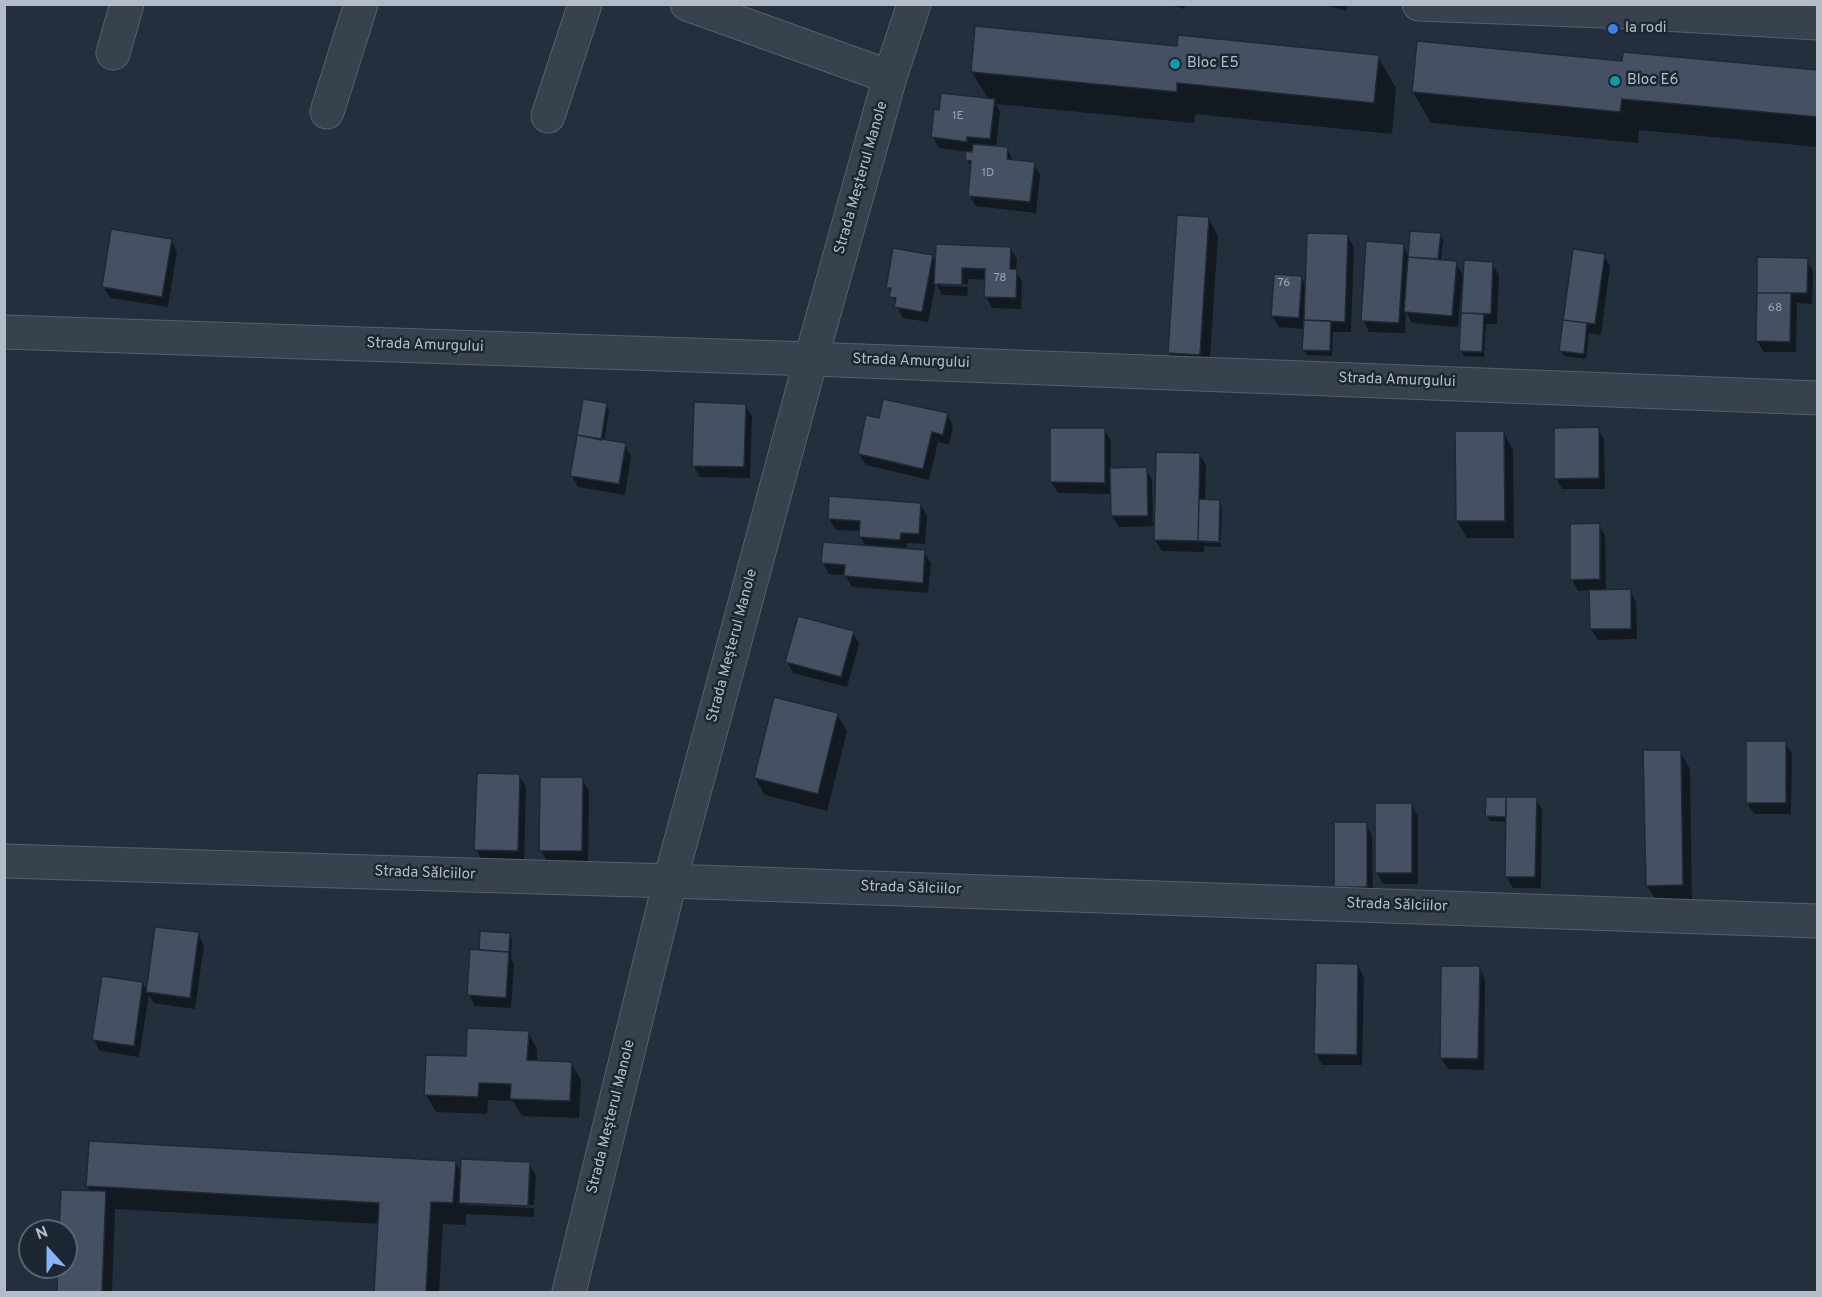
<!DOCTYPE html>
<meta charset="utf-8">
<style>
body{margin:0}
#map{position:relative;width:1822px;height:1297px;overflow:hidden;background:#242f3e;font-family:Overpass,sans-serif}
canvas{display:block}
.frame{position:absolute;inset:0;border:6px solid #b4bcc9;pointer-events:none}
.north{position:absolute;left:18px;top:1219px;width:60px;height:60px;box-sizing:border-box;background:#1d2633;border:2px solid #59626f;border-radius:50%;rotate:339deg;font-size:16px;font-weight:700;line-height:24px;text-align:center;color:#b4bcc9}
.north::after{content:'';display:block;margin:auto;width:21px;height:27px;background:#8ab4f8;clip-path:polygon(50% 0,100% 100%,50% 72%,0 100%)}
</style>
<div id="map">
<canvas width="1822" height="1297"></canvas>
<div class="frame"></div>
<div class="north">N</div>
</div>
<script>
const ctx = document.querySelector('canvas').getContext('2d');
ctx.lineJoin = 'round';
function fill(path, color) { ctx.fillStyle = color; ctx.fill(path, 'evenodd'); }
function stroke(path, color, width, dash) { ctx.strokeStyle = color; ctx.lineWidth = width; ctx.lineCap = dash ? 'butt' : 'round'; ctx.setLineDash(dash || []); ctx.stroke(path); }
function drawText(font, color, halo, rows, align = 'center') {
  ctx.font = font + ' Overpass,sans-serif'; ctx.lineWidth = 5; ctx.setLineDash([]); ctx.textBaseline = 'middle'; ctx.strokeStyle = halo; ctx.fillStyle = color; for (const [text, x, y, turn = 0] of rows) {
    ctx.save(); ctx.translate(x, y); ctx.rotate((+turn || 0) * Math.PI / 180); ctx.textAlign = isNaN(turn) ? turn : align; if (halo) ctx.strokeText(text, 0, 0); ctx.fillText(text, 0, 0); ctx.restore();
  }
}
fill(new Path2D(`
 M1168,4h18l-2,5z
 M1323,4h25l-2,7z
 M1178,48l200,9 18,31 -4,46 -197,-20 -1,9 -198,-19 4,8 -4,36 11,1 6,11 21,4 6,11 -4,38 -60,-7 -7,-11 3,-26 -5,-9 1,-8 -29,-4 -6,-11 7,-26 49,-11 -17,-28z
 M1624,62l194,10v75l-179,-17 -1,13 -207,-20 -18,-31z
 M1209,219l9,17 -9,136 -30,-2 -10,-17z
 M1440,235l3,5 -2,21 15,2 8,15 28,-15 7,12 -2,49h-11l-2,33 -20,-1 -3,-5 2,-56 -2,-1 -3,33 -46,-4 -6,-11 -1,21 -36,-1 -6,-12 40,-75 7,12z
 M1347,236l7,11 -3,85h-18l-1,24 -25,-1 -3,-5 1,-21 -26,-2 -7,-11 29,-39 6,10z
 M171,240l6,12 -9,55 -58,-9 -7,-12z
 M1010,248l7,11 -1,12 6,10 -1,28 -29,-1 -6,-11v-17l-18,-1v5l-27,-1v3l27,1 -1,9 -25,-1 -6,-12 -8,39 -25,-4 -15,-31 44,-31 5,8z
 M1604,255l6,11 -9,69 -12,-2 -3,26 -22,-3 -3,-5z
 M1807,260l6,11 -1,33 -15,-1 -1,49h-32l-7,-11z
 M606,405l3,5 -5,31 21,4 6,11 -6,39 -47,-8 -6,-11z
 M745,405l7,11 -2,62 -50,-1 -6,-11z
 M947,415l6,11 -4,19 -11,-3 -9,38 -63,-15 -7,-11 21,-34z
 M1052,429h52l7,12v28h35l6,11 1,44h3l43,-70 7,11 -1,36h14l3,6 -1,33h-17v3h17v4l-17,-1v6l-42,-1 -7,-11 1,-14 -37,1 -7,-11v-22l-54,-1 -7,-11z
 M1598,429l6,11 1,49h-43l-6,-11z
 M1457,433h47l9,17 1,88h-47l-10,-17z
 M921,505l6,11 -2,28 -18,-1 -1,7 18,2 7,11 -3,30 -76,-6 -7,-12 -16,-1 -6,-11 43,-16 -6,-11v-5l-24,-1 -7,-11z
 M1599,525l6,11 1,55h24l6,11 1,37 -39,1 -7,-11v-39l-13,1 -6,-12z
 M853,632l6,12 -12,43 -54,-14 -6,-12z
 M837,714l10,17 -20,80 -62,-16 -10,-17z
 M1747,743h38l7,11 -1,60h-37l-7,-11z
 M1680,752l10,17 2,133h-35l-10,-17z
 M519,775l7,12 -2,75 -42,-1 -6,-11z
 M582,779l7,11 -1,72h-41l-6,-12z
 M1536,799l6,11 -1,78h-28l-7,-12 1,-54 -17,-1 -3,-5z
 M1411,804l7,12v68h-35l-6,-11z
 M1366,824l6,11 1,63h-31l-6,-11z
 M198,934l6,11 -9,64 -41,-6 -5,-8 -10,62 -39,-6 -6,-11 49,-57 4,9z
 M509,934l3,5 -1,19 3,6 -3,44 -36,-2 -6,-11z
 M1358,966l6,11 -2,88h-40l-6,-12z
 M1479,967l6,12 -1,91 -36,-1 -7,-11z
 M528,1032l9,17v13l34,1 10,17 -2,38 -57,-2 -9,-15 -25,-1 -1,14 -51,-2 -10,-17 41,-37z
 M455,1162l7,11 67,-9 7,11 -2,30 -67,-3v3l67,3v9l-68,-3v11l-23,-1 -4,68h-63l4,-68 -265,-15 -3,83h-54l1,-25h7v-36h-5l30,-39 -4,-6z`), '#0007');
const building = new Path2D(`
 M975,26l202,20 1,-11 201,20 -5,48 -197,-20v9l-206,-20z
 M1417,41l205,20 1,-9 195,18v47l-196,-18 -2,13 -208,-20z
 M941,93l54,6 -5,40 -23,-2v5l-36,-5 3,-28 5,1z
 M973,144l35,3 -1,12 28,3 -5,40 -62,-6 3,-35 -6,-1 1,-9 6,1z
 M1177,215l32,2 -9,138 -32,-2z
 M111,229l61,10 -10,58 -60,-10z
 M1410,231l31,2 -3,26 -30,-2z
 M1307,233l41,1 -3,88 -41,-2z
 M1366,241l38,3 -5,79 -38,-2z
 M936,244l75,3 -1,22h7l-1,29 -32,-1 1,-28 -23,-1v17l-28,-1z
 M893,248l40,7 -11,57 -28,-5 2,-9 -7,-1 2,-9h-5z
 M1573,249l32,5 -10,70 -32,-4z
 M1408,257l49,4 -5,55 -48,-4z
 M1757,257l51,1 -1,35h-50z
 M1464,260l29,2 -2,52 -30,-1z
 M1274,274l28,2 -3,42 -28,-2z
 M1757,293h34l-1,49 -34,-1z
 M1461,313l23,1 -2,38 -23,-1z
 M1304,320l27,1 -1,30 -28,-1z
 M1563,320l24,3 -3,31 -25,-3z
 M583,399l24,4 -6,37 -24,-5z
 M883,399l65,14 -5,22 -11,-3 -9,37 -65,-15 8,-39 13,3z
 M694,402l52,2 -2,63 -52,-1z
 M1599,427v51l-45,1v-51z
 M1050,428h55v55l-55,-1z
 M1455,431h49l1,90h-49z
 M577,435l49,8 -7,41 -49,-8z
 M1156,452l44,1 -2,88 -44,-1z
 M1147,467l1,49h-37l-1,-48z
 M829,496l92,7 -2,31 -18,-1 -1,7 -41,-3 1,-16 -32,-2z
 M1199,499l21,1 -1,42 -21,-1z
 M1600,523v56l-30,1v-56z
 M823,542l102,8 -2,33 -79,-7 1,-11 -24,-2z
 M1631,589v40h-41l-1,-39z
 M798,616l56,15 -13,46 -56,-15z
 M774,697l64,16 -20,81 -64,-16z
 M1746,741h40v62h-40z
 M1643,750h38l2,135 -37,1z
 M477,773l43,1 -2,77 -44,-1z
 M540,777h43l-1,74h-43z
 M1486,797h20v20l-21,-1z
 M1506,797h31l-2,80h-30z
 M1375,803h37v70h-37z
 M1334,822h33v65h-33z
 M155,927l44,5 -9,66 -44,-6z
 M480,931l30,2 -1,19 -30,-2z
 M470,949l39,3 -3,46 -39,-3z
 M1316,963l42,1 -1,91 -43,-1z
 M1441,966h39l-2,93 -38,-1z
 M102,976l41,6 -9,64 -42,-6z
 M467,1028l62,3 -2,29 45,2 -2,39 -60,-2 1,-15 -32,-1 -1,14 -54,-2 2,-40 40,1z
 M89,1141l367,20 -3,42 -22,-1 -5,90h-52l5,-89 -293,-17z
 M461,1159l69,3 -2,44 -69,-3z
 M61,1190l45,1 -4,101h-45l1,-25h8v-36h-7z`);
fill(building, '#455162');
stroke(building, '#1f2835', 1.5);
const minor = new Path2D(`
 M687,4l203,73
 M1419,4l209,8 190,11
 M113,53l14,-49
 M327,112l34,-108
 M548,116l37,-112
 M4,332l807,27 1007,39
 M4,861l666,20 1148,40
 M569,1292l101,-411 141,-522 79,-282 24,-73`);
stroke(minor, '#565f6c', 35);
stroke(minor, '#38414e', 33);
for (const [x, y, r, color] of [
 [1613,29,6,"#3f7fe0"],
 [1175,64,6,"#0f9aa8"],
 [1615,81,6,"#0f9aa8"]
]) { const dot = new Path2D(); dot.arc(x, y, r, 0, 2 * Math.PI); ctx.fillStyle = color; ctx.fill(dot); stroke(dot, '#1d2633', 2); }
drawText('12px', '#98a1af', null, [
 ["1E",958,117],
 ["1D",988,174],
 ["78",1000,279],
 ["76",1284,284],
 ["68",1775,309]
]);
drawText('15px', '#b4bcc9', '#1d2633', [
 ["la rodi",1625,29],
 ["Bloc E5",1187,64],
 ["Bloc E6",1627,81]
], 'left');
drawText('15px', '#b4bcc9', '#1d2633', [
 ["Strada Meșterul Manole",862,178,-74],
 ["Strada Amurgului",425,346,2],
 ["Strada Amurgului",911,362,2],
 ["Strada Amurgului",1397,381,2],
 ["Strada Meșterul Manole",733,646,-75],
 ["Strada Sălciilor",425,874,2],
 ["Strada Sălciilor",911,889,2],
 ["Strada Sălciilor",1397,906,2],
 ["Strada Meșterul Manole",612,1117,-76]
]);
</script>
